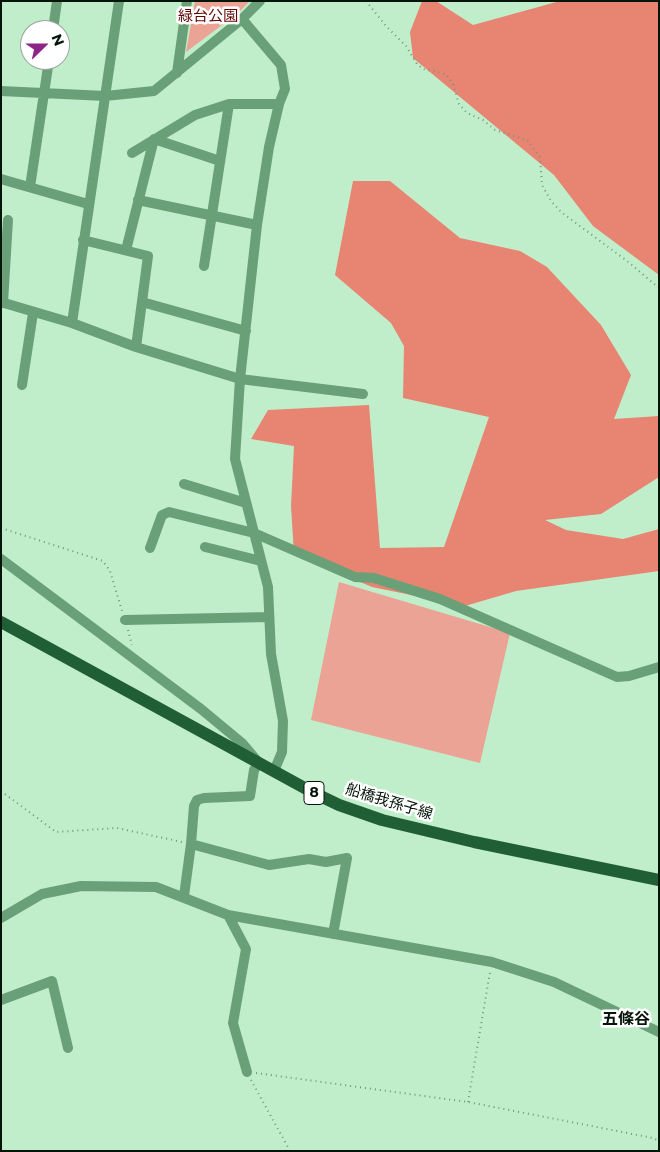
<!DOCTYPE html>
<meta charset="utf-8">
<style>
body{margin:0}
#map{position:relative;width:660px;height:1152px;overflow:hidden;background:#c0eeca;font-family:Montserrat,sans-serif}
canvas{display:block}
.frame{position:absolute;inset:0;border:2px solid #051509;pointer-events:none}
.north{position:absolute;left:20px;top:20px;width:50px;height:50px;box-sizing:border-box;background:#fff;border:1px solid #9ba19d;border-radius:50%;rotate:68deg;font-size:14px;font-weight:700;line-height:20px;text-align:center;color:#051509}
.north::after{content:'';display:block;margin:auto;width:18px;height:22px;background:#8f2487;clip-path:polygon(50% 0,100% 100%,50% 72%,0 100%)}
</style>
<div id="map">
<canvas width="660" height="1152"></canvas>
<div class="frame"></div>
<div class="north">N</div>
</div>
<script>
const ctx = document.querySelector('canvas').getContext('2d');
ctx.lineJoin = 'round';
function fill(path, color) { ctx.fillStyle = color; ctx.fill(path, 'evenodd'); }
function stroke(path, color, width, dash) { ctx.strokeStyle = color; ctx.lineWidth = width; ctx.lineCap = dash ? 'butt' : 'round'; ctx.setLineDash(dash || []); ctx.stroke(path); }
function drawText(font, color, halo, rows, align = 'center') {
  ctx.font = font + ' Montserrat,"Noto Sans JP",sans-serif'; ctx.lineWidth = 5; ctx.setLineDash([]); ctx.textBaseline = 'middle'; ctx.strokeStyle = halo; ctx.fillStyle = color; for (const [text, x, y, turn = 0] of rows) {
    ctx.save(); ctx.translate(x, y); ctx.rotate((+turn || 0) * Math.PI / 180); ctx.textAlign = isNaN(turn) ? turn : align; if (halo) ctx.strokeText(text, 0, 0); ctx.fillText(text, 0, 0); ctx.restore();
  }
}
fill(new Path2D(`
 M195,1h55l-12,12 -52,39z
 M339,582l171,51 -30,130 -169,-43z`), '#eba395');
fill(new Path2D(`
 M422,1h14l37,24 87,-24h99v274l-66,-49 -39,-51 -141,-117 -3,-26z
 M353,181h37l70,57 60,13 27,16 54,58 30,50 -17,44 45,-3v61l-58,37 -56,6 21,10 57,9 36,-10v42l-143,20 -51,15 -93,-19 -78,-33 -3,-48 3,-60 -43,-7 17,-29 101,-5 11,143 64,-1 45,-130 -86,-19 1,-52 -13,-23 -56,-48z`), '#e78472');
stroke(new Path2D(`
 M366,1l20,25 20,20 11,18 6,5 23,5 7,10 6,20 8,9 16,7 12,10 32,10 13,17 2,28 9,16 10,11 66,49 32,27
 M1,528l102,33 7,10 12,40
 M128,630l4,15
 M1,791l55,41 61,-4 65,14
 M256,1073l212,29 185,36 6,3
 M251,1080l39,71
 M468,1102l22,-130`), '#73957a', 2, [1, 4]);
stroke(new Path2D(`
 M242,19l39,46 4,24 -6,15 -10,43 -12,78 -17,154 -5,80 33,128 3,67 12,67 -1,31 -8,19
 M53,30l4,-29
 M177,73l10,-72
 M1,91l104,5 49,-5 88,-72 18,-18
 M132,153l63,-38 34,-11h50
 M1,179l87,25
 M30,187l19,-127
 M138,200l119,25
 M83,240l65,16 -12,91
 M126,250l28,-111 66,22
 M204,266l25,-162
 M1,302l71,21 64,24 104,32 123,15
 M142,302l104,29
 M3,303l5,-83
 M72,323l47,-322
 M22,385l11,-72
 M184,484l62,19
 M205,547l56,14
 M150,548l12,-33 7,-3 85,21 101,44 19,1 66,21 177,78 12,-1 30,-9
 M1,559l200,150 41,34 17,20 -5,7 -4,26 -46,2 -7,2 -3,6 -3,38 -7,52
 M125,620l144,-3
 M191,844l78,21 40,-6 17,3 21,-4 -14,76
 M228,915l18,34 -13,74 14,49
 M1,918l41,-24 39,-8 75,1 72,28 264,47 62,20 105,50
 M1,1000l51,-19 16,67`), '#6aa077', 10);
stroke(new Path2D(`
 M1,622l311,170 27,13 43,15 92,22 185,38`), '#205f35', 12);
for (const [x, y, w] of [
 [314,793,20]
]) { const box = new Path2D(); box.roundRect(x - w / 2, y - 11.5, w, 23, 4); ctx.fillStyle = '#fff'; ctx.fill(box); stroke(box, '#051509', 1); }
drawText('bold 14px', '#051509', null, [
 ["8",314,793]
]);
drawText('15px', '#620500', '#fff', [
 ["緑台公園",208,17]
]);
drawText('15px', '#051509', '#fff', [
 ["船橋我孫子線",389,802,17]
]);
drawText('bold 16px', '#051509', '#fff', [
 ["五條谷",626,1019]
]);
</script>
